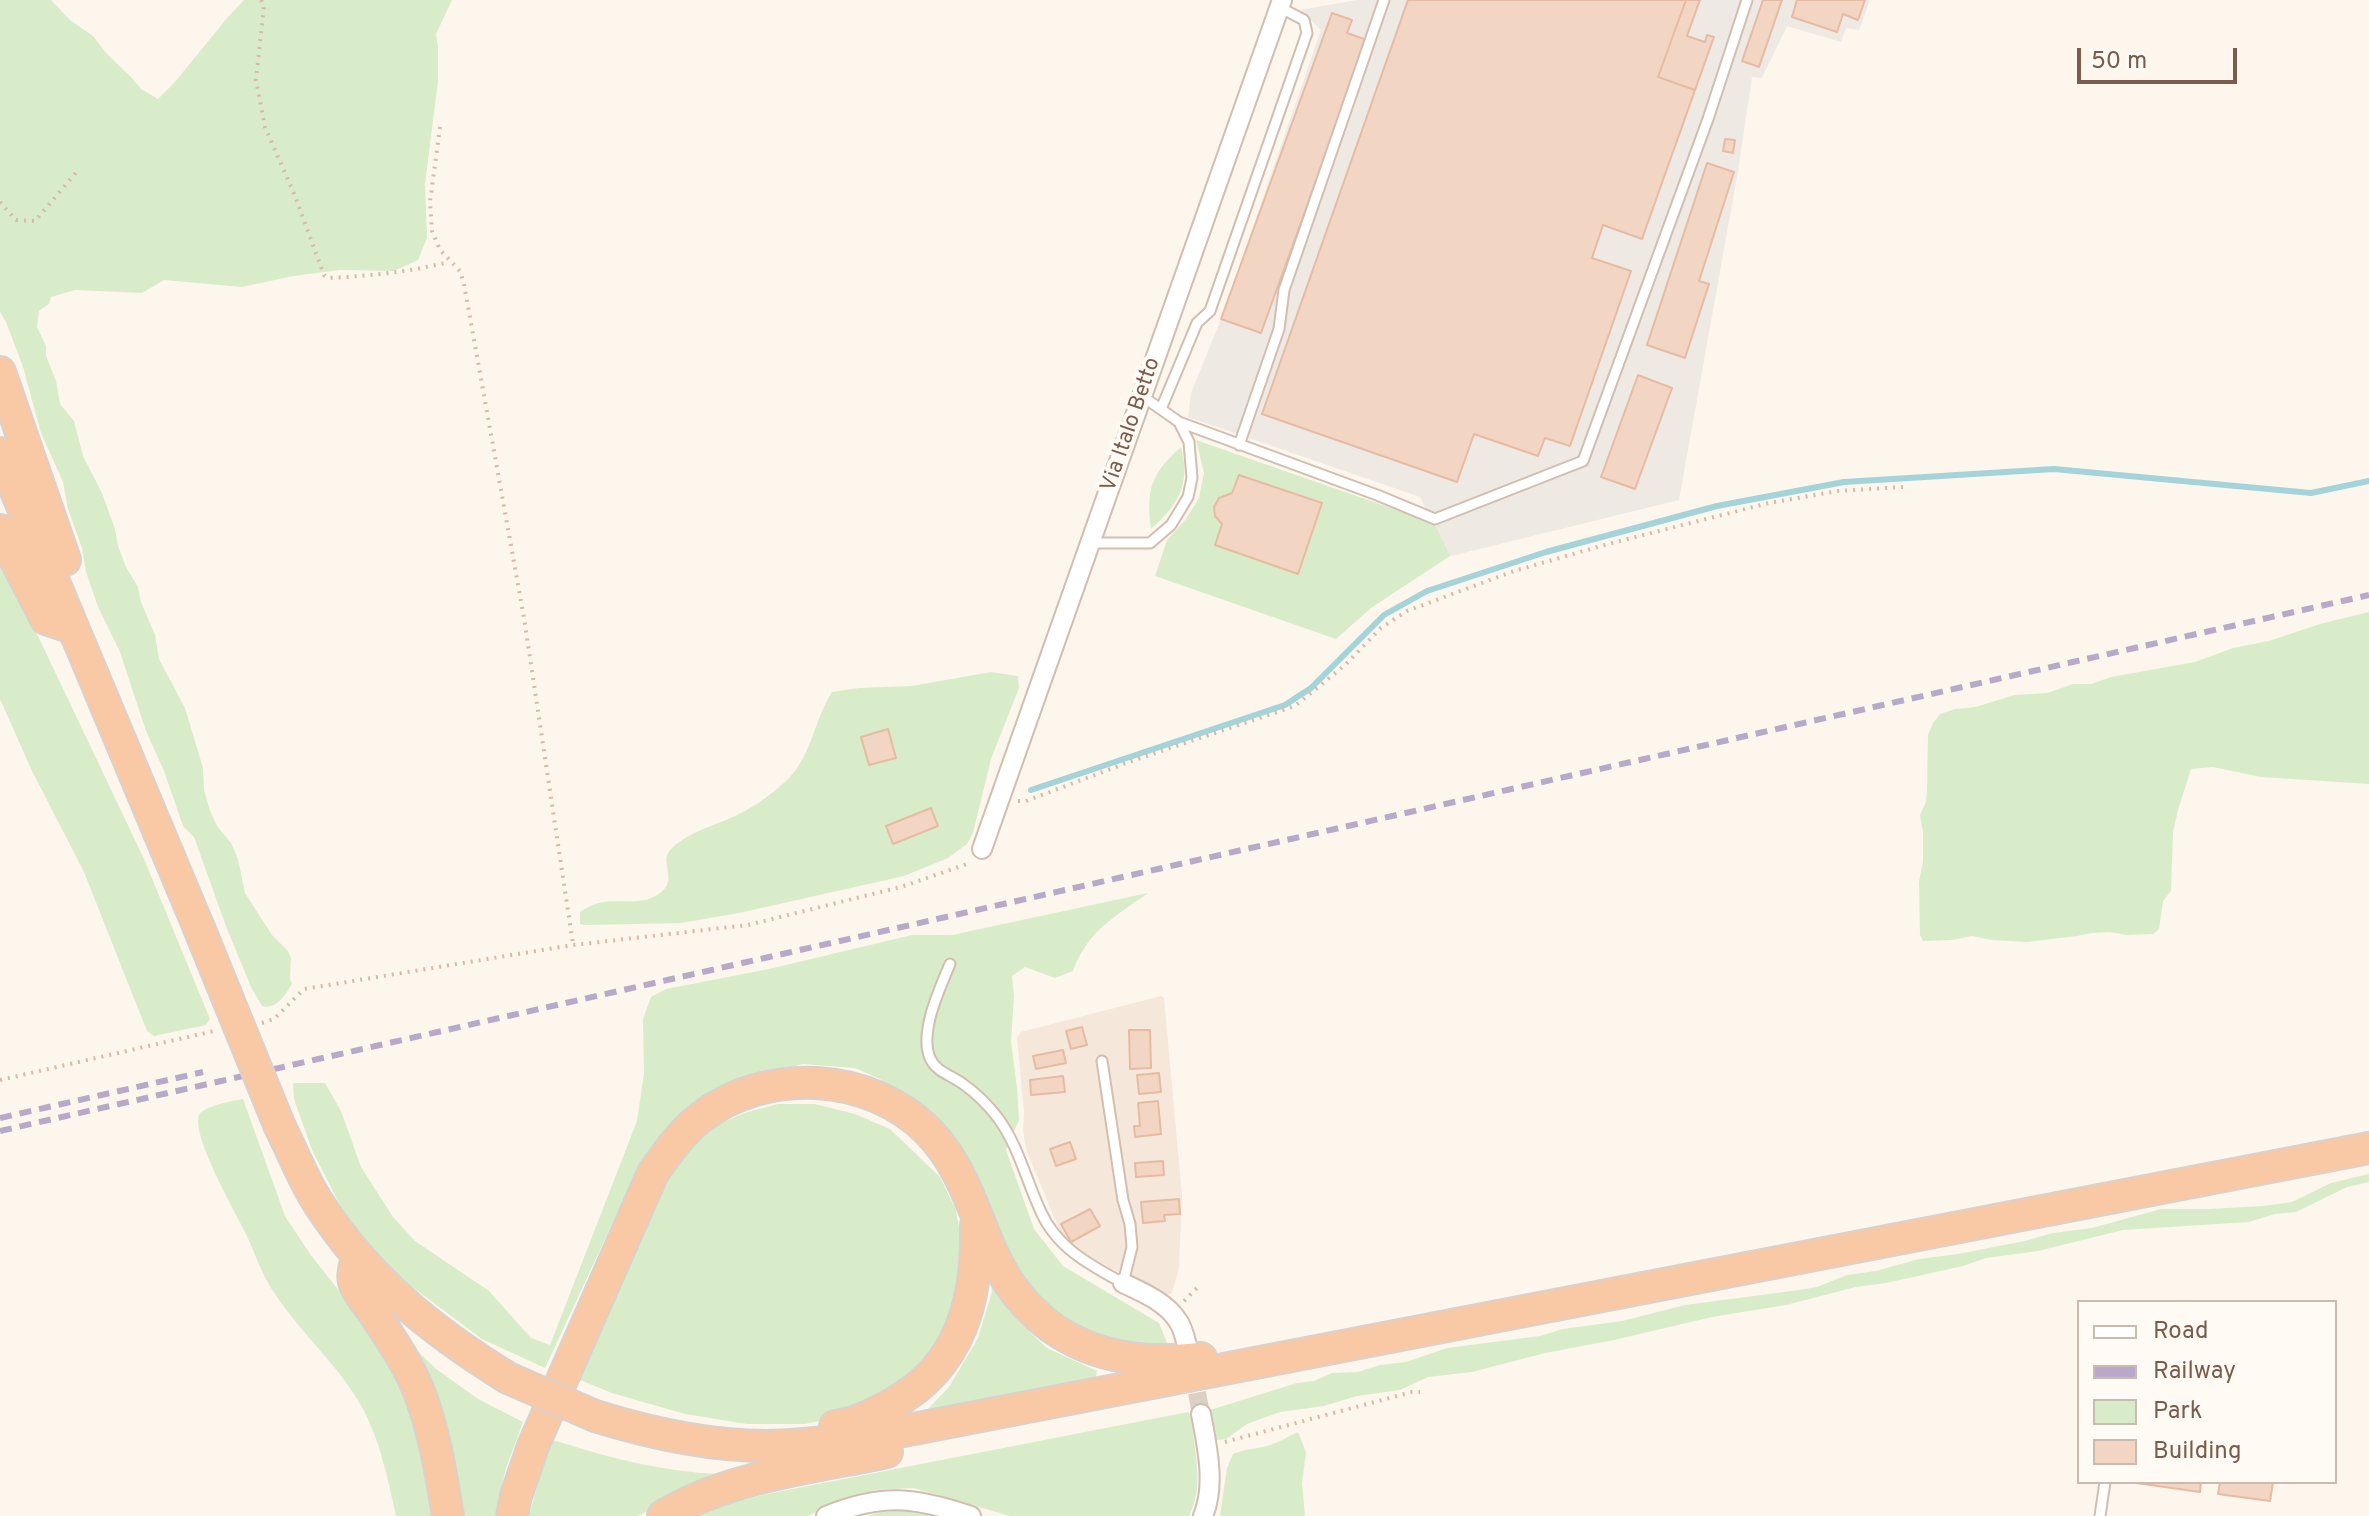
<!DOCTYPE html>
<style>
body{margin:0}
#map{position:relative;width:2369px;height:1516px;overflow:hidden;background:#fdf6ec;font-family:Overpass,sans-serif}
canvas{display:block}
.legend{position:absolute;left:2077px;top:1300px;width:260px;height:184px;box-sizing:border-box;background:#fffaf3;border:2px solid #cabbb1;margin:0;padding:10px 14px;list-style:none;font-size:24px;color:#7a5c4d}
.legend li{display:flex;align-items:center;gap:16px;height:40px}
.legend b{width:40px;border:2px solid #cabbb1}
.scale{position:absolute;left:2077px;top:48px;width:160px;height:36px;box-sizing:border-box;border:4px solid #7a5c4d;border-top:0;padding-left:10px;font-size:24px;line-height:28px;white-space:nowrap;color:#7a5c4d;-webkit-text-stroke:6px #fffaf3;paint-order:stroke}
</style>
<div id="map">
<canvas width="2369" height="1516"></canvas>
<ul class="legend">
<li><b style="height:10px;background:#fff"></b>Road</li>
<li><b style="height:10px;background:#b9a8c9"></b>Railway</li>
<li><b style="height:22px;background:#d8ecc9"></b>Park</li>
<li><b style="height:22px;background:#f3d5c3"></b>Building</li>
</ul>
<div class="scale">50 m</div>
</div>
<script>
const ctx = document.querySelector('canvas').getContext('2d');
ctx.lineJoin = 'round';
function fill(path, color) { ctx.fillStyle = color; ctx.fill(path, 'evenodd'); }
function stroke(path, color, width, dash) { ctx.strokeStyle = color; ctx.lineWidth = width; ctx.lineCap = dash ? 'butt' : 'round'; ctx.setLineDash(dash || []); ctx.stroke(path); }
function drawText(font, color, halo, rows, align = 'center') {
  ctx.font = font + ' Overpass,sans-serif'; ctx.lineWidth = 8; ctx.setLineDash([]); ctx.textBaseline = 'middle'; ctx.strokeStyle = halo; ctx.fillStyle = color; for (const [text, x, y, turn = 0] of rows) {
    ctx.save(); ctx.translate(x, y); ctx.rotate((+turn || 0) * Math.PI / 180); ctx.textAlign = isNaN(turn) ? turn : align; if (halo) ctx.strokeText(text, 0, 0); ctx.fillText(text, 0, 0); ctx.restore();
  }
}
fill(new Path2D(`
 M1161,996l3,2 18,198 -3,72 -7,25 -6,3 -52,-26 -41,-24 -11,-10 -36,-86 -3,-20 1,-17 -7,-75 4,-6z`), '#f5e8da');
fill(new Path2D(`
 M1357,0h513l-11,30 -13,-2 -5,14 -54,-16 -25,52 -10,-1 -14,94 -59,329 -232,57 -27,-60 -232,-80 3,-24 30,-74 100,-289 -21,-20z`), '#efe9e4');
fill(new Path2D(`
 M0,0h51l19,20 23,16 13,17 26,25 9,11 17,10 17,-17 52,-64 17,-18h208l-16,34 2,12v35l-13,103 2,54 -9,22 -24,11 -54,-1 -47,6 -51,11 -78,-7 -22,13 -67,-3 -24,7 -2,7 -10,7 -2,16 9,19v10l10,25 4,23 14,17 9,35 19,37 13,36 3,17 8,21 12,20 3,15 14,33 4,24 26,49 18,60 1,22 6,21 7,15 14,17 7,16 7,34 27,42 16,16 3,7 -1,21 2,5c-7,11 -15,26 -30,22l-11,-19 -24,-58 -33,-92 -11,-11 -19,-55 -18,-40 -26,-79 -22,-45 -12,-35 -4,-24 -14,-39 -5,-27 -22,-49 -18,-66 -17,-45 -6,-10z
 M1196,440l238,83 16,33 -79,52 -35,31 -181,-63 12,-36 19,-21 13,-21 5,-25z
 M1181,447c10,38 -3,58 -30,82 -5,-40 0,-55 30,-82z
 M0,564l38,72 106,223 66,160 -4,6 -52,11 -7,-5 -63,-159 -52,-101 -32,-72z
 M2369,612v172l-108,-7 -48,-10 -22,2 -13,41 -5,22 -2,59 -8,10 -4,28 -6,5 -27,1 -16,-3 -18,1 -15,3 -50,6 -35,-2 -20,-4 -20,4 -29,1 -3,-6 -1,-53 4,-21v-29l-3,-17 6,-13 1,-12 1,-55 5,-12 7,-9 15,-5 21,-2 38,-12 34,-2 25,-9h18l20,-7 84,-15 38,-14 36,-7 51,-17z
 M991,672l27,4 1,12 -28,71 -18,74 -6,11 -19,14 -44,18 -165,37 -58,10 -95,2 -6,-1v-12c28,-21 53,-2 77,-17 25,-15 -1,-33 15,-47 21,-19 47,-23 71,-36 15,-8 33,-21 45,-33 24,-24 26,-59 44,-87l27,-4 53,-2z
 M1148,893c-33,24 -60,37 -75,78l-18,7 -30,-11 -13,9 2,20 -3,45 6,47 2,32 -13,30 28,79 29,37 96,57 10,25 -69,-6 -56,-40 -28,-27 -88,-163 -48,-33 -25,-11 -52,-4 -72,20 -39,24 -52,56 -95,204 -63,-29 -95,-71 -46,-61 -29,-57 -18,-51 -1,-16h32l16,28 20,56 32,50 22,24 74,50 42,47 19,7 87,-224 7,-48 -1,-54 8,-22 15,-8 103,-20 143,-34h40z
 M243,1099l42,117 25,38 82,104 29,84 14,74h-39c-8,-36 -15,-72 -32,-105 -23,-44 -62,-76 -89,-117 -13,-18 -20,-41 -29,-60 -10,-21 -55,-98 -47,-119 3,-8 35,-15 44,-16z
 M778,1104h37l40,10 35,15 50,48 16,33 5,30 1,40 -12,47 -23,39 -73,48 -49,10h-58l-62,-10 -73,-21 -32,-13 81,-189 29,-45 21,-18 33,-15z
 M2369,1174v8l-22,5 -51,25 -21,2 -26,8 -126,8 -85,21 -52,7 -23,8 -77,17 -30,4 -70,18 -74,12 -98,23 -69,13 -73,19 -44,5 -28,13 -43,6 -33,10 -44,6 -33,12 -21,15 -9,1 -4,-4 2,-7 -5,-9v-10l87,-27 17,-2 18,-8 26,-1 22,-7 26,-3 41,-14 93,-12 23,-7 59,-8 63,-16 114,-15 18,-3 30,-12 29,-4 43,-12 39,-5 67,-13 28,-8 39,-5 69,-19h49l53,-3 29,-4 39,-19z
 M991,1284l27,37 29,27 50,23 -1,5 -18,10 -155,28 26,-27 29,-49 14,-46z
 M396,1330l39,38 43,31 45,23 -17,46 -11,48h-37z
 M1188,1412l3,4c3,33 14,70 -2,100h-179l-96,-28 -39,2 -50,17 -17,9h-111l24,-10 46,-12z
 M1298,1432l8,20 -4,31 3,33h-85l7,-48 6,-14c12,-5 22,-5 34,-8 12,-3 21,-10 31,-14z
 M550,1439c56,18 112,33 171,35l-1,4 -37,14 -45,24h-109z
 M908,1509l40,7h-80l12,-4z`), '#d8ecc9');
stroke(new Path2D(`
 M1031,790l254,-85 26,-17 73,-73 43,-24 119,-39 171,-46 127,-24 210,-13 257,24 58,-12`), '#a5d3da', 6);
const building = new Path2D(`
 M1408,0h278l-28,77 37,13 -53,149 -39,-14 -11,33 39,13 -61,175 -25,-8 -7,18 -64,-22 -17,48 -195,-68z
 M1686,0h14l-13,36 18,6 2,-7 7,2 -19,53 -37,-13z
 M1763,0h19l-23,67 -17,-6z
 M1797,0h68l-7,20 -15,-6 -6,18 -45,-15z
 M1332,13l20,7 -5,13 20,7 -106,293 -40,-14z
 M1725,139l10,1 -2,13 -10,-2z
 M1707,163l27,9 -35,109 10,3 -24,74 -38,-13z
 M1638,375l34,13 -37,101 -34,-12z
 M1239,475l83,28 -24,71 -83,-29 7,-21 -7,-8 -1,-9 5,-9 13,-5z
 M888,729l8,29 -27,7 -8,-28z
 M931,808l7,18 -45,18 -7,-18z
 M1082,1027l5,18 -16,4 -5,-18z
 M1129,1030h21l1,38 -21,1z
 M1063,1050l3,13 -30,6 -3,-13z
 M1159,1073l2,19 -22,2 -2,-19z
 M1063,1076l2,16 -34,3 -1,-15z
 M1158,1101l3,33 -26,3 -1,-11h6l-2,-23z
 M1070,1142l6,17 -20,7 -6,-17z
 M1163,1161l1,14 -28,2 -1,-14z
 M1179,1199l1,15 -16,1 1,6 -22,2 -2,-21z
 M1090,1209l10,17 -29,16 -10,-18z
 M2129,1482h72l-1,10z
 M2220,1482h53l-3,19 -52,-7z`);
fill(building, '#f3d5c3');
stroke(building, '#e6bba3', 2);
stroke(new Path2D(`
 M1192,1366l9,48`), '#dcd0c4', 18, [18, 9]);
const service = new Path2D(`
 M1161,409l36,-86 13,-12 97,-278 -3,-13 -25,-13
 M1179,422l198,73 58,24 148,-58 125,-342 39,-119
 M1239,445l40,-116 5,-39 100,-290
 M1090,543h60l21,-18 17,-28 4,-19 -3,-36 -10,-20 -37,-26
 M950,964c-10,24 -31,68 -20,94 6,14 21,17 33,26 13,9 25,21 35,34 21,29 28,62 43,94 16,36 49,53 82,71l9,-36 -2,-23 -7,-24 -21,-139
 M2100,1516l5,-34`);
const minor = new Path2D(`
 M982,849l300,-849
 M1123,1283c19,9 43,19 55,38 6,8 8,22 11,32
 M1201,1414c6,32 15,71 2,102
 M826,1516c56,-23 89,-19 145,0`);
const trunk = new Path2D(`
 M0,372l65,188
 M0,453l199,475
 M0,530l46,89 27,9
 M280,1127c13,25 23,53 39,77 49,76 113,127 189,174
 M357,1257c-2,8 -5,18 -3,25 4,12 13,21 20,31 16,25 33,49 44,76 16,40 23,84 30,127
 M595,1416c55,17 112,30 171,30 37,0 74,-6 111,-10l1492,-288
 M835,1426c20,-2 39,-12 57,-22 69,-37 86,-105 84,-179
 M512,1516l4,-20 17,-50 120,-273c14,-20 28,-40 47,-55 66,-52 170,-46 229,14 32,33 44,77 62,118 40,90 117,119 210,108
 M663,1516c62,-39 153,-49 224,-64`);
stroke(service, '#d1beb0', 13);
stroke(minor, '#d1beb0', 22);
stroke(trunk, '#dad1cd', 34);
stroke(new Path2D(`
 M261,0l3,6 -8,74 9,47 30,69 29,79 4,3c41,-2 81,-6 121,-16
 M440,127l-10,75 2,29 8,19 20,21 4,13 60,334 49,326
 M0,202l16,18 19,1 44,-52
 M1018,801h8l103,-39 166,-56 50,-41 36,-37 26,-17 107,-40 94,-27 161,-41 69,-12 65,-4
 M262,1023l12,-4 30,-30 269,-44 175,-20 153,-38 69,-24
 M0,1080l214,-49
 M1184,1301l15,-15
 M1225,1442l187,-50h8`), '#d9b8a5', 4, [2, 6]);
stroke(service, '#fff', 9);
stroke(minor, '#fff', 18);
stroke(trunk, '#f9c8a4', 30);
stroke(new Path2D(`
 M0,1118l203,-46
 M0,1131l2369,-536`), '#b9a8c9', 6, [12, 8]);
const trunkBridge = new Path2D(`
 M199,928l81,199
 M508,1378l87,38`);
stroke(trunkBridge, '#dad1cd', 34, []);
stroke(trunkBridge, '#f9c8a4', 30);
drawText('22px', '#7a5c4d', '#fffaf3', [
 ["Via Italo Betto",1132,425,-71]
]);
</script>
